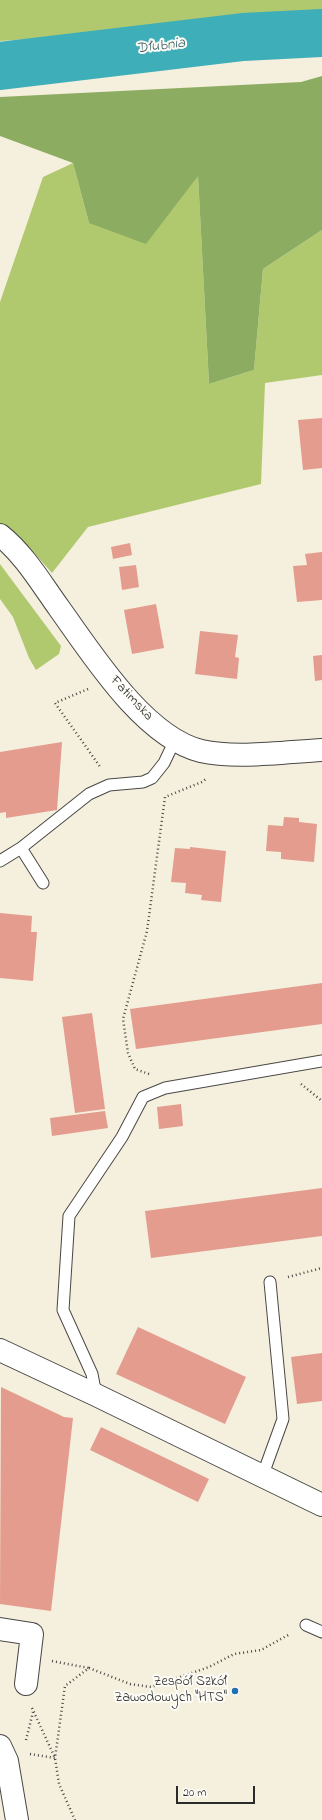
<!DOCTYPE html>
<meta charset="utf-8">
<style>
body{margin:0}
#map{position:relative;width:322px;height:1820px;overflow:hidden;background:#f5efdd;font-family:"Indie Flower",sans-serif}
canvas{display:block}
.scale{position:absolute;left:176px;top:1786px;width:79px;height:18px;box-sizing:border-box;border:2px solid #2b2b2b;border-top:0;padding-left:5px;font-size:12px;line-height:14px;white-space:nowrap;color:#2b2b2b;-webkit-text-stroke:3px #fdfcf7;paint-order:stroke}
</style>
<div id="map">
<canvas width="322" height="1820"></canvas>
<div class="scale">20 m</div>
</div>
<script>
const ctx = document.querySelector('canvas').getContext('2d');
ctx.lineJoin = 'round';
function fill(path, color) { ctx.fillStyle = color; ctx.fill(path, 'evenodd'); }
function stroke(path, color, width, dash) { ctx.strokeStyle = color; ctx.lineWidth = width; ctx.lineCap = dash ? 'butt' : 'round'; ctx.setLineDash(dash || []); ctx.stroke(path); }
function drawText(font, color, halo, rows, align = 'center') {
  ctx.font = font + ' "Indie Flower",sans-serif'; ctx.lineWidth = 4; ctx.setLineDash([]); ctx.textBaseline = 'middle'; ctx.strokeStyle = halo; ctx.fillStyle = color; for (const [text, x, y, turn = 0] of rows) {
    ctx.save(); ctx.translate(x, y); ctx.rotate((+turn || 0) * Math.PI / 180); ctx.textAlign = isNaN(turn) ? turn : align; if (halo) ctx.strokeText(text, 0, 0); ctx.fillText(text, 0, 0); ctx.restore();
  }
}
fill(new Path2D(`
 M0,0h322v12l-188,20 -134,9z
 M73,163l16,60 109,-48 11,209 45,-14 9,-101 59,-39v145l-57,8 -4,101 -173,43 -36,46 -34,-38 -18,-10v-223l43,-125z
 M0,564l61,82 -2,8 -23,16 -7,-12 -16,-41 -13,-18z`), '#b1c96e');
fill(new Path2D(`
 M322,76v154l-59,39 -9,101 -45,14 -11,-208 -52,68 -57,-21 -16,-60 -73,-27v-39l301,-15z`), '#8cad61');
stroke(new Path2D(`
 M0,66l243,-29 79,-4`), '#3eaeb9', 48);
fill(new Path2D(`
 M322,418v50l-19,2 -5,-50z
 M130,543l2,12 -19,4 -2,-12z
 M322,552v48l-25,2 -4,-36 14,-1 -2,-11z
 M136,565l3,22 -17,3 -3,-23z
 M156,604l8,44 -32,6 -8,-44z
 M200,631l38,4 -3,22 4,1 -2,21 -42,-5z
 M322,655v25l-7,1 -2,-25z
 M62,742l-5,68 -51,8v-6l-6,1v-61z
 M284,817l15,1v4l18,2 -3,38 -33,-3v-7l-15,-1 2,-26 15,1z
 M190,847l36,4 -5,51 -20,-2 1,-5 -17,-2 1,-10 -15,-1 4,-34 15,1z
 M0,913l32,3 -1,16h6l-4,49 -33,-3z
 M322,983v41l-186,25 -6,-40z
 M92,1013l13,96 -30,4 -13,-96z
 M181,1104l2,22 -24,3 -2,-22z
 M105,1111l3,17 -56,8 -2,-18z
 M322,1188v48l-171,22 -6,-47z
 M138,1327l108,50 -21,47 -109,-50z
 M322,1353v48l-25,3 -6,-47z
 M1,1387l63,30 9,1 -22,193 -51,-7z
 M101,1427l108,52 -11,23 -108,-52z`), '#e39c8d');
const service = new Path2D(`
 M21,848l22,35
 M0,861l21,-13 68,-54 20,-9 34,-3 9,-4 12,-15 11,-23
 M96,1395l-4,-21 -29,-64 6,-94 53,-79 21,-40 22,-9 157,-27
 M262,1477l21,-58 -13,-137
 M306,1625l16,7`);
const minor = new Path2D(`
 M0,535c24,19 41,48 59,73 33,46 85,129 142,143 35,8 85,1 121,-1
 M0,1350l96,45 226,110
 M0,1629l32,5 -6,50
 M0,1746l7,15 10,59`);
stroke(service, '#494846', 13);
stroke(minor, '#494846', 24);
stroke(new Path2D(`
 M88,689l-33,14 46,65
 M149,1074l-14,-5 -7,-16 -5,-34 24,-88 18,-134 37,-15 5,-4
 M301,1084l21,17
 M288,1277l34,-9
 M52,1661l37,7
 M32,1708l23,50 4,26 16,36
 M26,1740l7,-28
 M30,1754l25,4 10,-72 24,-18 41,16 21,3 58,-20 25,-13 27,-4 29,-16`), '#494846', 2.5, [1, 3]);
stroke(service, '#fff', 11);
stroke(minor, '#fff', 22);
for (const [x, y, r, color] of [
 [235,1691,4,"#1f6fb2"]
]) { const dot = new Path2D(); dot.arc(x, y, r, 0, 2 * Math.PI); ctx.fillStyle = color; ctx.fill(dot); stroke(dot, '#fdfcf7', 1.5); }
drawText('14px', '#2b2b2b', '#fdfcf7', [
 ["Fatimska",131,699,47]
]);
drawText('14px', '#2b2b2b', '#fdfcf7', [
 ["Zespół Szkół",227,1683],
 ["Zawodowych \"HTS\"",227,1699]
], 'right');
drawText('italic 15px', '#335f64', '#fdfcf7', [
 ["Dłubnia",161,47,-7]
]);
</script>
